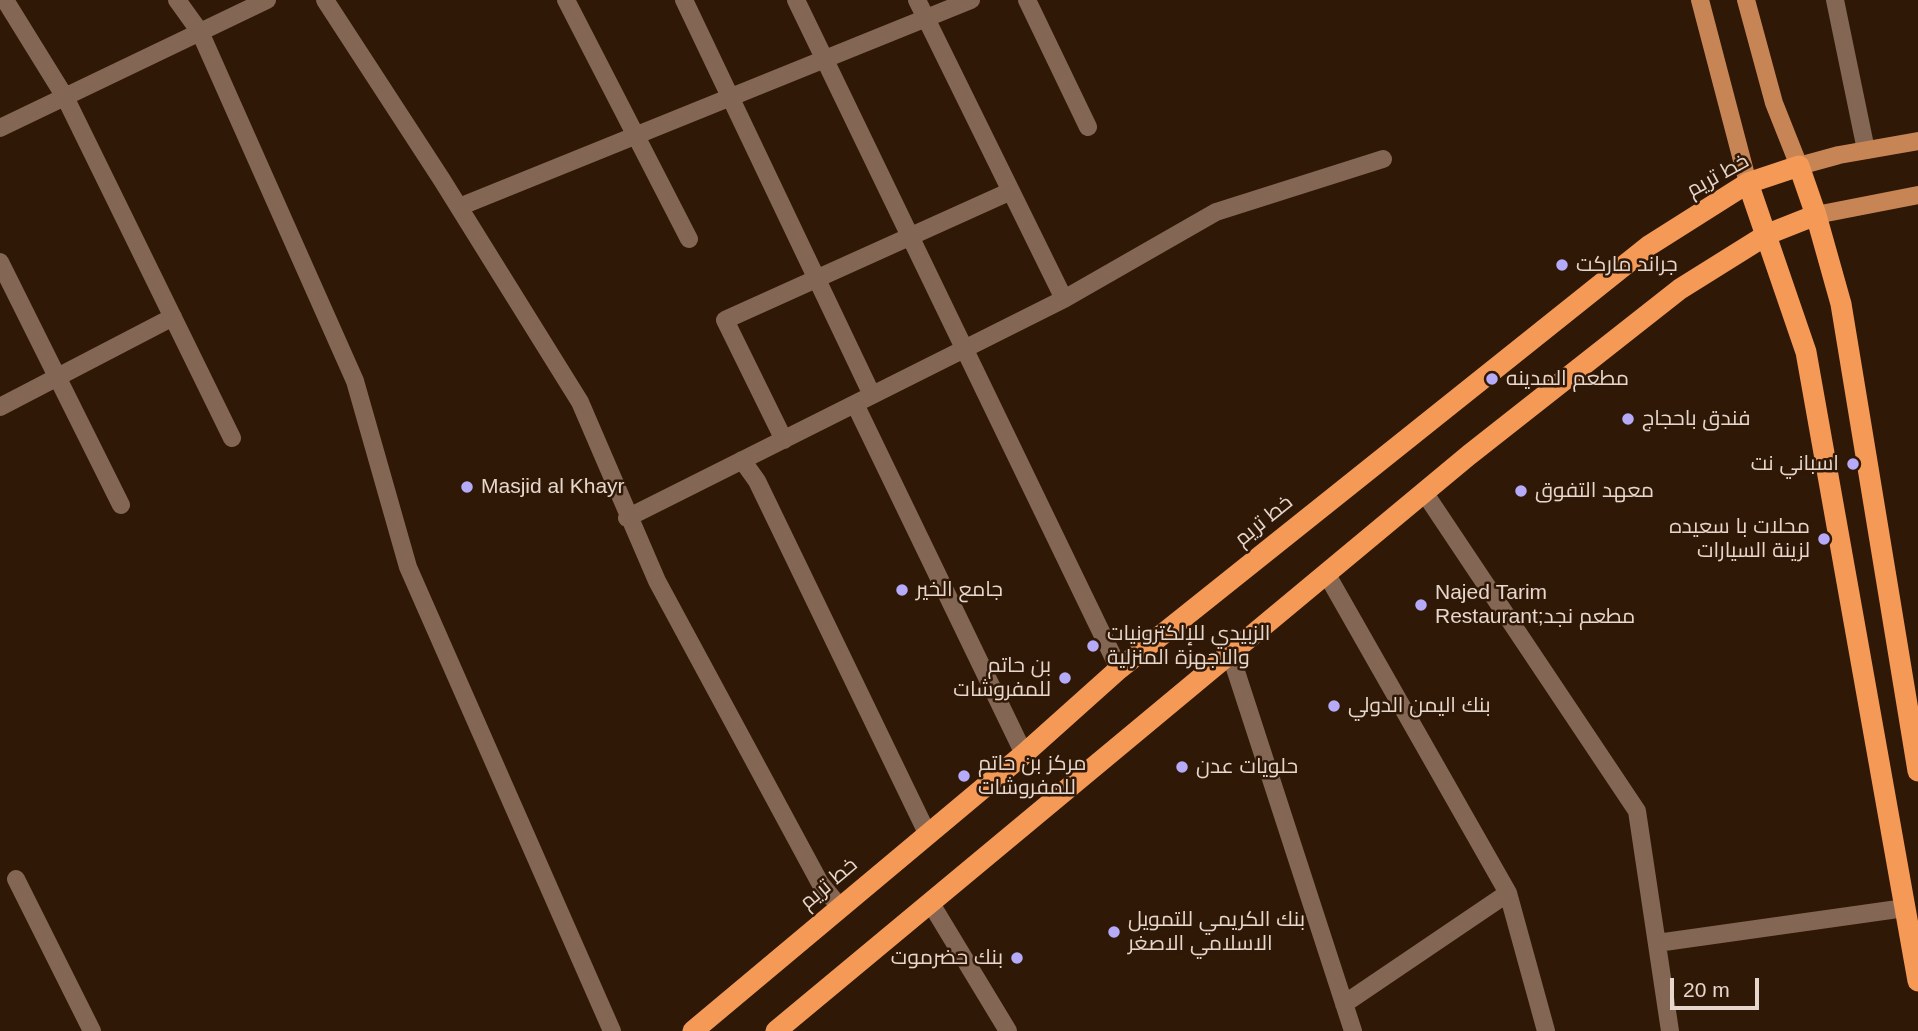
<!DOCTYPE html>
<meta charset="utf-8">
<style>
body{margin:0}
#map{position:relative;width:1918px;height:1031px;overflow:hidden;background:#2f1806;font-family:Arial,sans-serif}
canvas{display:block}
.scale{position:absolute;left:1670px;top:978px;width:89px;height:32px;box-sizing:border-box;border:4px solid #e7d6cc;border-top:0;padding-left:9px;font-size:21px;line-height:24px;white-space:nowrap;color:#e7d6cc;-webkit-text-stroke:5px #2f1806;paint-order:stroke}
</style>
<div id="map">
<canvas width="1918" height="1031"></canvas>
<div class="scale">20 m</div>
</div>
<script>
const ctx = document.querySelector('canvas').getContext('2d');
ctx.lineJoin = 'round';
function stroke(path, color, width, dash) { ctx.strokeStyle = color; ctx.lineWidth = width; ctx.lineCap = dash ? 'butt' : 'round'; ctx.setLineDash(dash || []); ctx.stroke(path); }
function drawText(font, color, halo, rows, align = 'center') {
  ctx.font = font + ' Arial,Cairo,sans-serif'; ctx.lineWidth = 5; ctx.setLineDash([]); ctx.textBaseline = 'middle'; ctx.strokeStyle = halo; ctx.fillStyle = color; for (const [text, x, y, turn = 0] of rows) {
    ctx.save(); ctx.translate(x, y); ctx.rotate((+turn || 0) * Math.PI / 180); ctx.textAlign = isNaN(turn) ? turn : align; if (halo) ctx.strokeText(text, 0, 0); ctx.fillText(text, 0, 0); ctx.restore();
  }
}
stroke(new Path2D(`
 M5,0l60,97 167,341
 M177,0l23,32 155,349 53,186 204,464
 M325,0l117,180 138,222 77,179 163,302 19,23
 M566,0l123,239
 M684,0l188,395
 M796,0l323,669
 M917,0l147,299
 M1027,0l61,127
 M1835,0l31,150
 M0,128l267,-128
 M459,207l512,-207
 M0,262l121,243
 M855,404l169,350
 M0,407l173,-90
 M784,440l-59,-120 286,-129
 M742,460l15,21 171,354
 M1424,492l213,319 33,220
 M627,518l437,-219 152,-87 167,-53
 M1326,573l182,320 38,138
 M1230,653l123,378
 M16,879l76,152
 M930,902l78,129
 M1657,943l248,-35
 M1344,1004l164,-111`), '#836653', 18);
stroke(new Path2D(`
 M1700,0l48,183
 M1746,0l28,103 25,63 40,-11 79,-14
 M1816,215l102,-20`), '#c78555', 18);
stroke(new Path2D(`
 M1748,183l58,169 112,629
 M693,1031l331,-277 95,-85 531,-424 98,-62 51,-17 17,49 25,89 77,467
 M776,1031l693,-576 211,-166 88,-55 48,-19`), '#f49956', 21);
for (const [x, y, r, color] of [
 [1562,265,7,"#b6abf8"],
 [1492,379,7,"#b6abf8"],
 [1628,419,7,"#b6abf8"],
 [1853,464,7,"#b6abf8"],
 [467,487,7,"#b6abf8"],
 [1521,491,7,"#b6abf8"],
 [1824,539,7,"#b6abf8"],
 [902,590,7,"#b6abf8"],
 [1421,605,7,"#b6abf8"],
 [1093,646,7,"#b6abf8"],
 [1065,678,7,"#b6abf8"],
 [1334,706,7,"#b6abf8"],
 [1182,767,7,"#b6abf8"],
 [964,776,7,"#b6abf8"],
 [1114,932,7,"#b6abf8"],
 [1017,958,7,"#b6abf8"]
]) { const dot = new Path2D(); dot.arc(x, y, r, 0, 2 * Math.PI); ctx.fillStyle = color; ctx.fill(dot); stroke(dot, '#2f1806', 2.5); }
drawText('21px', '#e7d6cc', '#2f1806', [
 ["خط تريم",1718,176,-29],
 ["خط تريم",1264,521,-39],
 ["خط تريم",829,884,-40]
]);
drawText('21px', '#e7d6cc', '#2f1806', [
 ["جراند ماركت",1576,265],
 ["مطعم المدينه",1506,379],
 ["فندق باحجاج",1642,419],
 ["اسباني نت",1839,464,"right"],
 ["Masjid al Khayr",481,487],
 ["معهد التفوق",1535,491],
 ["محلات با سعيده",1810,527,"right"],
 ["لزينة السيارات",1810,551,"right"],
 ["جامع الخير",916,590],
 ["Najed Tarim",1435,593],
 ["Restaurant;مطعم نجد",1435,617],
 ["الزبيدي للإلكترونيات",1107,634],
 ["والاجهزة المنزلية",1107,658],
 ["بن حاتم",1051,666,"right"],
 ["للمفروشات",1051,690,"right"],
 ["بنك اليمن الدولي",1348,706],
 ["مركز بن حاتم",978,764],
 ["للمفروشات",978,788],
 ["حلويات عدن",1196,767],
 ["بنك الكريمي للتمويل",1128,920],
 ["الاسلامي الاصغر",1128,944],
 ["بنك حضرموت",1003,958,"right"]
], 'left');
</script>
